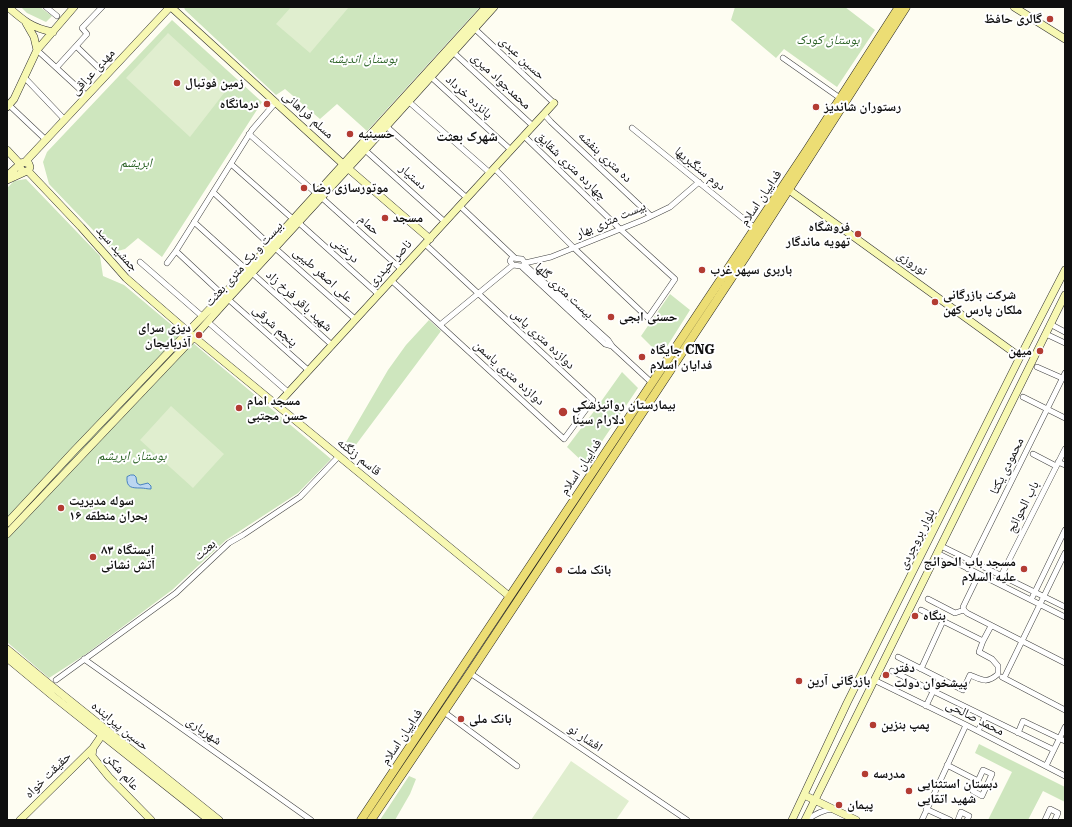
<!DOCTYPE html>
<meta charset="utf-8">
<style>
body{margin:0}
#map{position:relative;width:1072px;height:827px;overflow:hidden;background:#fefdf2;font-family:"Roboto Serif",serif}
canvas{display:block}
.frame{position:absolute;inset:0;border:8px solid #0f0f0f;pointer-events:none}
</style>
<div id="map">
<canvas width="1072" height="827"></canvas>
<div class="frame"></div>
</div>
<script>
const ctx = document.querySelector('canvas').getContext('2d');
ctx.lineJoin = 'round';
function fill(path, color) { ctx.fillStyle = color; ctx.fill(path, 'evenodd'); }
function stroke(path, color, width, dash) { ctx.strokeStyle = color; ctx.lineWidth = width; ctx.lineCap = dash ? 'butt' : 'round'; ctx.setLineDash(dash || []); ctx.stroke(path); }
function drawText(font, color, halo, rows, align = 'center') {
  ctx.font = font + ' "Roboto Serif","Noto Naskh Arabic",serif'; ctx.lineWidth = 4; ctx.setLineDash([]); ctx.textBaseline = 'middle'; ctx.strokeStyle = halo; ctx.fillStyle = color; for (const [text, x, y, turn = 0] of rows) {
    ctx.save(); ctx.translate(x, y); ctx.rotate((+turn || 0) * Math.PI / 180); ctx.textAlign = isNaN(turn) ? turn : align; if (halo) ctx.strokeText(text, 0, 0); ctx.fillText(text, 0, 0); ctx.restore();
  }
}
fill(new Path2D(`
 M21,7h19l12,9 -6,6 -19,-9z
 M184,7h296l-113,124 -30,-27 -17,15 -35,-30 -9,6 -91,-85z
 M735,7h110l30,23 -38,57 -53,-38 -8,9 -45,-38z
 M172,20l90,82 -100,155 -24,-19 -13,11 -11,3 -65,-68 -6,-22 4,-10z
 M26,179l74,77 3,20 21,9 207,174 -33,34 -72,47 -54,50 -86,64 -37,24 -42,-36v-454l7,-7z
 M670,294l20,16 -29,46 -20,-20z
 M429,320l12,11 -92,123 -7,-5 46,-79 18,-25z
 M622,372l16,16 -52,77 -19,-18 28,-37z
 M979,744l86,43v15l-22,-11 -15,29h-40l24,-48 -37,-19z
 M409,776l7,3 -6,15 -15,26h-15z`), '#cee6be');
fill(new Path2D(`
 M291,7h58l-39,46 -34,-29z
 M168,33l60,55 -38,49 -64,-59z
 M171,406l53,48 -31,34 -53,-48z
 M571,761l58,40 -13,19h-85z`), '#e0eecf');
const water = new Path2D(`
 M131,475h3l2,2 1,6 3,2 8,-2 3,3v3c-4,0 -7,-1 -10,-1 -9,0 -15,0 -14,-11z`);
fill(water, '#bbd6f1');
stroke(water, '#4983c1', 1);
const street = new Path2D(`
 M46,7l11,9
 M475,29l79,74
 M76,46l30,29
 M37,50l50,46
 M453,52l80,74
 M783,58l57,40
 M57,67l30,-33 -5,-6 20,-21
 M431,77l80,73
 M25,78l40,42
 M408,101l82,72
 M9,105l37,35
 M544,114l7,8 100,94
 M386,126l81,72
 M632,128l123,100
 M249,134l67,59
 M365,150l80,72
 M231,164l62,55
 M494,168l80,80 74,70 27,-39 -55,-50 -96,-93
 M213,192l57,53
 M321,197l80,72
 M460,206l55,52
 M194,222l53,48
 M298,222l80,72
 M275,248l80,71
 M176,251l47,44
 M512,258l10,1 3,4 -1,2 -3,1 -8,-1 -3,-4z
 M140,262l63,55
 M167,263l9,-12 76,-121 24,-28
 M525,263l26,-6 92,-37 27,-13 29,-25
 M524,264l84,76 4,6 40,37
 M522,267l83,77 7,2
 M252,273l80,72
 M391,280l173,159 29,-39 -168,-156
 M228,299l80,71
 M208,322l80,70
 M1050,324l15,8
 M440,325l73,-60
 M1046,334l19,9
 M1037,367l25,11
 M1023,397l42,21
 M1033,454l23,12
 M1058,462l7,3
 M941,546l124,61
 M937,553l128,64
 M968,569l97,-196
 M1001,576l64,-127
 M928,599l27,14 9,-3
 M1031,600l34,-70
 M964,610l3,3 98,50
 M964,610l-1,-3 16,-33
 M983,641l8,-15
 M898,657l65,33 7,-15c12,5 17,9 28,-1v-8l-6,-7 -13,-7 4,-11 -62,-31
 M84,659l227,161
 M921,669l22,-48
 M892,671l162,79
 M470,673l217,147
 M1002,677l63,33
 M1004,678l61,-125
 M56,680l120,-87 53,-50 14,-8 57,-38 39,-41
 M874,680l92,45 99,51
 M926,706l13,-27
 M444,712l73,54
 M978,731l7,-14
 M1018,733l5,-12 42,20
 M947,765l31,16 5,-11 9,4 -10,22 -9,-5 5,-10
 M1046,766l19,-39
 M926,809l24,11
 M807,820c8,-6 16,-10 26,-11
 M922,820l44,-95
 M958,820l3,-8 8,4 -2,4
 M1045,820l5,-11 8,4 -3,7`);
const secondary = new Path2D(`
 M8,7c16,14 24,21 45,25
 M171,7l172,157 87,75
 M1014,7l51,32
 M26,23l8,14 3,13
 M7,107l7,-8 23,-49 37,-43
 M7,150l13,14 -13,12
 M25,162l145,-155
 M28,171l53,56 45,51 68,59 315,259
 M7,180l22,-10 1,-3 -1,-3 -4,-2 -4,1 -1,3 2,5 3,1
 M789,190l231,167
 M277,405l277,-302
 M7,523l65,-70 175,-183 239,-263
 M7,534l187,-197 34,-38 137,-149 129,-143
 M7,649l41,34 171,137
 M7,658l47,39 155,123
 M102,735l-9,13 -1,8 17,21 42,43
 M804,795l52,25
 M20,820l73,-72
 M792,820l55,-117 173,-346 45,-87
 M805,820l260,-525`);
const primary = new Path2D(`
 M361,820l446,-670 92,-143
 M371,820l99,-147 276,-417 160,-249`);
stroke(street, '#424242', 6);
stroke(secondary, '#313131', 8);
stroke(primary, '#202020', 9);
stroke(street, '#fff', 5);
stroke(secondary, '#f7f8b3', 7);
stroke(primary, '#ecdd74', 8);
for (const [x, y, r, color] of [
 [1050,19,4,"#b33c33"],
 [177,83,4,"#b33c33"],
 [267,104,4,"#b33c33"],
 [816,107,4,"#b33c33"],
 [350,134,4,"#b33c33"],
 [304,188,4,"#b33c33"],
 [385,218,4,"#b33c33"],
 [858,234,4,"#b33c33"],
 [702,270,4,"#b33c33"],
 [935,302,4,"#b33c33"],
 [611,317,4,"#b33c33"],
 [199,335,4,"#b33c33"],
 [1040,351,4,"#b33c33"],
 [642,357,4,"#b33c33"],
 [239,408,4,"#b33c33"],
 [563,412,5,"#b33c33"],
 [61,508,4,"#b33c33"],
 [93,557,4,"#b33c33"],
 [1024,569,4,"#b33c33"],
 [559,570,4,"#b33c33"],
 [915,616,4,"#b33c33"],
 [886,675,4,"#b33c33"],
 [799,681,4,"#b33c33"],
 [461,719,4,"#b33c33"],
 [873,725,4,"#b33c33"],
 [865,774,4,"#b33c33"],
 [909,791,4,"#b33c33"],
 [839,805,4,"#b33c33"]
]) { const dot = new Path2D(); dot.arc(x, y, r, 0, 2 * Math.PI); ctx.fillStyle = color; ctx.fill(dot); stroke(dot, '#fff', 1.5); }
drawText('bold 13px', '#0f0f0f', '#fff', [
 ["گالری حافظ",1042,19,"right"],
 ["زمین فوتبال",185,83],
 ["درمانگاه",259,104,"right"],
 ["رستوران شاندیز",824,107],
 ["حسینیه",358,134],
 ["موتورسازی رضا",312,188],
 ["مسجد",393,218],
 ["فروشگاه",850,227,"right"],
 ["تهویه ماندگار",850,242,"right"],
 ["باربری سپهر غرب",710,270],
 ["شرکت بازرگانی",943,295],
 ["ملکان پارس کهن",943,310],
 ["حسنی ابجی",619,317],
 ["دیزی سرای",191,328,"right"],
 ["آذربایجان",191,343,"right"],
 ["جایگاه CNG",650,350],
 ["فدایان اسلام",650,365],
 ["میهن",1032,351,"right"],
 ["مسجد امام",247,401],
 ["حسن مجتبی",247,416],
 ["بیمارستان روانپزشکی",572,405],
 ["دلارام سینا",572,420],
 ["سوله مدیریت",69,501],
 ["بحران منطقه ۱۶",69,516],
 ["ایستگاه ۸۳",101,550],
 ["آتش نشانی",101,565],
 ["مسجد باب الحوائج",1016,562,"right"],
 ["علیه السلام",1016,577,"right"],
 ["بانک ملت",567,570],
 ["بنگاه",923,616],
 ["دفتر",894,668],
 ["پیشخوان دولت",894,683],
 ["بازرگانی آرین",807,681],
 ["بانک ملی",469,719],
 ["پمپ بنزین",881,725],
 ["مدرسه",873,774],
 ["دبستان استثنایی",917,784],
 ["شهید اتقایی",917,799],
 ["پیمان",847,805]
], 'left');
drawText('italic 13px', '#2a6125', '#fff', [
 ["بوستان کودک",828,40],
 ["بوستان اندیشه",363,59],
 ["ابریشم",136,163],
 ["بوستان ابریشم",132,456]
]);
drawText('13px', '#0f0f0f', '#fff', [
 ["حسین عبدی",522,58,43],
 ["مهدی عراقی",93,72,-47],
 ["محمدجواد میری",501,81,43],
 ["پانزده خرداد",469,97,42],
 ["مسلم فراهانی",308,115,42],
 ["ده متری بنفشه",605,157,43],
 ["چهارده متری شقایق",571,166,44],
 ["دوم سنگبریها",700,169,39],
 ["دستیار",413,177,42],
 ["فداییان اسلام",761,198,-56],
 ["بیست متری بهار",611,220,-23],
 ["حمام",369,225,42],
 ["جمشید سید",117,249,48],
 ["درختی",345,250,42],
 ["ناصر حیدری",390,263,-47],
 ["نوروزی",912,263,35],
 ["بیست و یک متری بعثت",244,264,-48],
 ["علی اصغر طیبی",323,275,42],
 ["بیست متری گلها",564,291,43],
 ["شهید باقر فرخ زاد",299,301,42],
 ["پنجم شرقی",275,326,42],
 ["دوازده متری یاس",543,339,43],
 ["دوازده متری یاسمن",509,373,42],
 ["قاسم زنگنه",359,457,39],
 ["محمودی یکتا",1007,466,-64],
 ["فداییان اسلام",581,467,-56],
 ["باب الحوائج",1023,507,-63],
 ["بلوار بروجردی",917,539,-63],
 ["بعثت",205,550,-42],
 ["محمد صالحی",975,718,27],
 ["حسین پیراینده",120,726,39],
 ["شهریاری",204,731,35],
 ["فداییان اسلام",402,737,-56],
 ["افشار نو",585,738,34],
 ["عالم شکن",122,772,48],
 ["حقیقت خواه",48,775,-45]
]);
drawText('bold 14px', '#0f0f0f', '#fff', [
 ["شهرک بعثت",467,137]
]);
</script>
